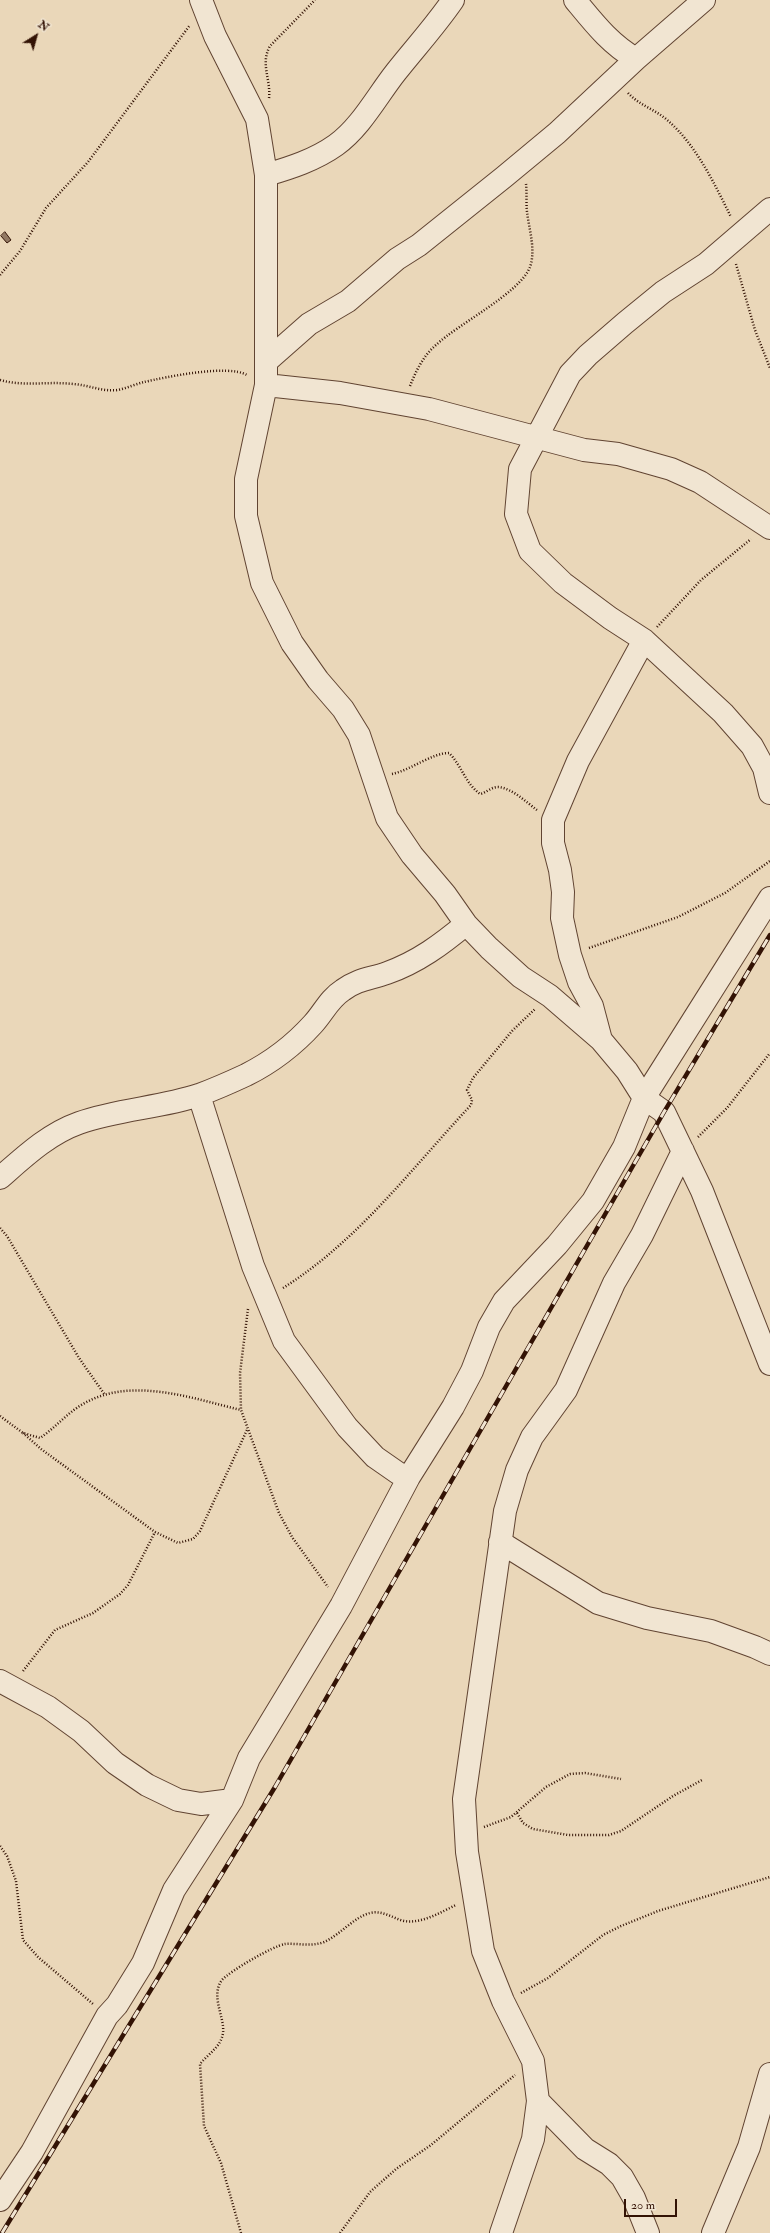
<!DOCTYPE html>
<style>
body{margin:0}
#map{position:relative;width:770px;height:2233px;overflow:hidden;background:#ead7b9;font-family:"IM FELL Double Pica",serif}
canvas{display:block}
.north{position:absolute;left:16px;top:16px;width:40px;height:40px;-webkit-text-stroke:3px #f1e5d2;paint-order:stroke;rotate:37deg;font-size:11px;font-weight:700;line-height:16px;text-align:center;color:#331305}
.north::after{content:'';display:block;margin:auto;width:14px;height:18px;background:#331305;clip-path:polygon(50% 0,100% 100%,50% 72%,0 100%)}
.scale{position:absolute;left:624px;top:2199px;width:53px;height:18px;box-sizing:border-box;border:2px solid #331305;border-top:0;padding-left:5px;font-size:12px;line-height:14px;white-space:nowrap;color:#331305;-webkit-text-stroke:3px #f1e5d2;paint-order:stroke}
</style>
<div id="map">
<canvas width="770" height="2233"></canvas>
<div class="north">N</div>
<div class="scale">20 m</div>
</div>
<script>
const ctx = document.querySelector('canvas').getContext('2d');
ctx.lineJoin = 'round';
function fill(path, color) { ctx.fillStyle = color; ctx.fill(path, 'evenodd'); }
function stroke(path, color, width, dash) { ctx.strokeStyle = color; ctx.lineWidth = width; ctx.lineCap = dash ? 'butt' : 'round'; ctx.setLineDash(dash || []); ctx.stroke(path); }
const building = new Path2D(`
 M5,232l6,8 -4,3 -6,-7z`);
fill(building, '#927963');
stroke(building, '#331305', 1);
const street = new Path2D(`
 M201,0l14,36 42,83 9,56v210l-20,94v37l16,67 30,60 26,37 25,29 16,26 28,83 25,37 33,39 21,30 23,24 32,29 29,19 51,44 26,31 17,27 20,14 38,79 68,173
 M575,0c19,23 35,44 61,59
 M266,175c24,-7 49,-15 70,-30 25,-18 41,-49 60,-73 19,-24 40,-47 57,-72
 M770,209l-64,55 -43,28 -38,31 -37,32 -18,19 -50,95 -4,45 14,37 33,32 47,35 34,22 79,73 29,33 12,22 6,25
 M267,361l42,-37 39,-23 49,-42 22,-14 85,-68 53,-44 79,-74 68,-59
 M266,385l74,8 89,16 155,41 34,4 53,15 29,13 70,46
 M601,1040l-9,-34 -13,-24 -9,-27 -8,-37 1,-26 -3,-22 -7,-27v-23l25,-59 66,-121
 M199,1095l54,171 31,75 63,86 28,30 23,16 11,4
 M0,1178c24,-21 48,-44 79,-55 39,-14 81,-15 120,-28 16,-6 32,-13 47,-20 26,-13 48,-30 67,-51 11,-12 16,-25 30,-34 15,-11 27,-11 44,-17 31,-11 55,-29 79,-49
 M500,1542l98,61 49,15 64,13 44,16 15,7
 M0,1681l48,26 33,24 34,32 32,22 31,15 23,4 31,-4
 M538,2101l47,48 24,15 13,13 12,21 14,35
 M0,2200l32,-48 75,-136 10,-11 26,-42 31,-73 58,-90 17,-42 92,-152 68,-129 44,-70 19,-36 17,-44 15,-26 53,-56 36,-44 31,-54 20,-49 126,-200
 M501,2233l32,-94 5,-38 -5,-40 -30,-60 -20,-50 -16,-99 -3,-53 41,-288 12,-41 15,-33 34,-47 48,-107 28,-48 41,-84
 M713,2233l36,-86 21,-73`);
stroke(street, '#614432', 24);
stroke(new Path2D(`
 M628,93c11,12 26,16 38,26 30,25 48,64 65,98
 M269,98c2,-19 -9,-34 1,-52l45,-46
 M736,264l19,66 15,38
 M0,275l20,-24 26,-43 42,-46 102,-137
 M0,380c25,7 48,1 73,4 16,1 29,8 45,6 9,-2 18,-6 26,-8 22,-5 84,-18 103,-7
 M410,386c6,-15 13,-30 26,-41 22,-21 84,-52 94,-78 6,-17 -1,-38 -3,-55 -1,-9 0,-19 -1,-28
 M657,627l44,-47 50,-41
 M392,774c19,-4 40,-21 57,-21 13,13 16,30 31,41 6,-1 11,-7 18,-7 14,1 28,15 39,23
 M589,948l89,-31 47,-24 45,-32
 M698,1137l29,-29 43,-55
 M0,1228l7,8 72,122 26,37
 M283,1288c75,-47 128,-119 188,-183l1,-5 -5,-10 6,-12 39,-47 23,-22
 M248,1309l-8,64 1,37 38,103 13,24 36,50
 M0,1416l23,17 17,5c15,-10 27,-25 43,-34 48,-28 108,-6 158,6
 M23,1433l18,16 114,83 23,11 15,-4 7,-8 47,-101
 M23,1671l32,-41 38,-17 27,-19 8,-9 27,-53
 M517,1813l6,10 10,6 35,6h41l12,-4 52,-35 29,-16
 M484,1827l27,-10 35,-30 24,-13 15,-1 36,6
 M0,1846l7,10 9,25 7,59 15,17 55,47
 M521,1993l27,-15 55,-43 18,-9 37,-15 112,-34
 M241,2233l-20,-70 -17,-37 -4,-62c8,-10 21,-17 23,-31 2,-16 -13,-37 -1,-53 8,-9 51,-34 63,-36 13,-1 26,3 39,-2 16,-7 30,-25 46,-29 13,-3 22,5 34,8 18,3 37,-9 52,-16
 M340,2233l30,-41 26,-23 35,-24 84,-70`), '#331305', 2.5, [1, 2]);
stroke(street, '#f1e5d2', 22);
const rail = new Path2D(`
 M2,2233l273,-446 389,-675 106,-177`);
stroke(rail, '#331305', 4.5);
stroke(rail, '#f1e5d2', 3, [9]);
</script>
